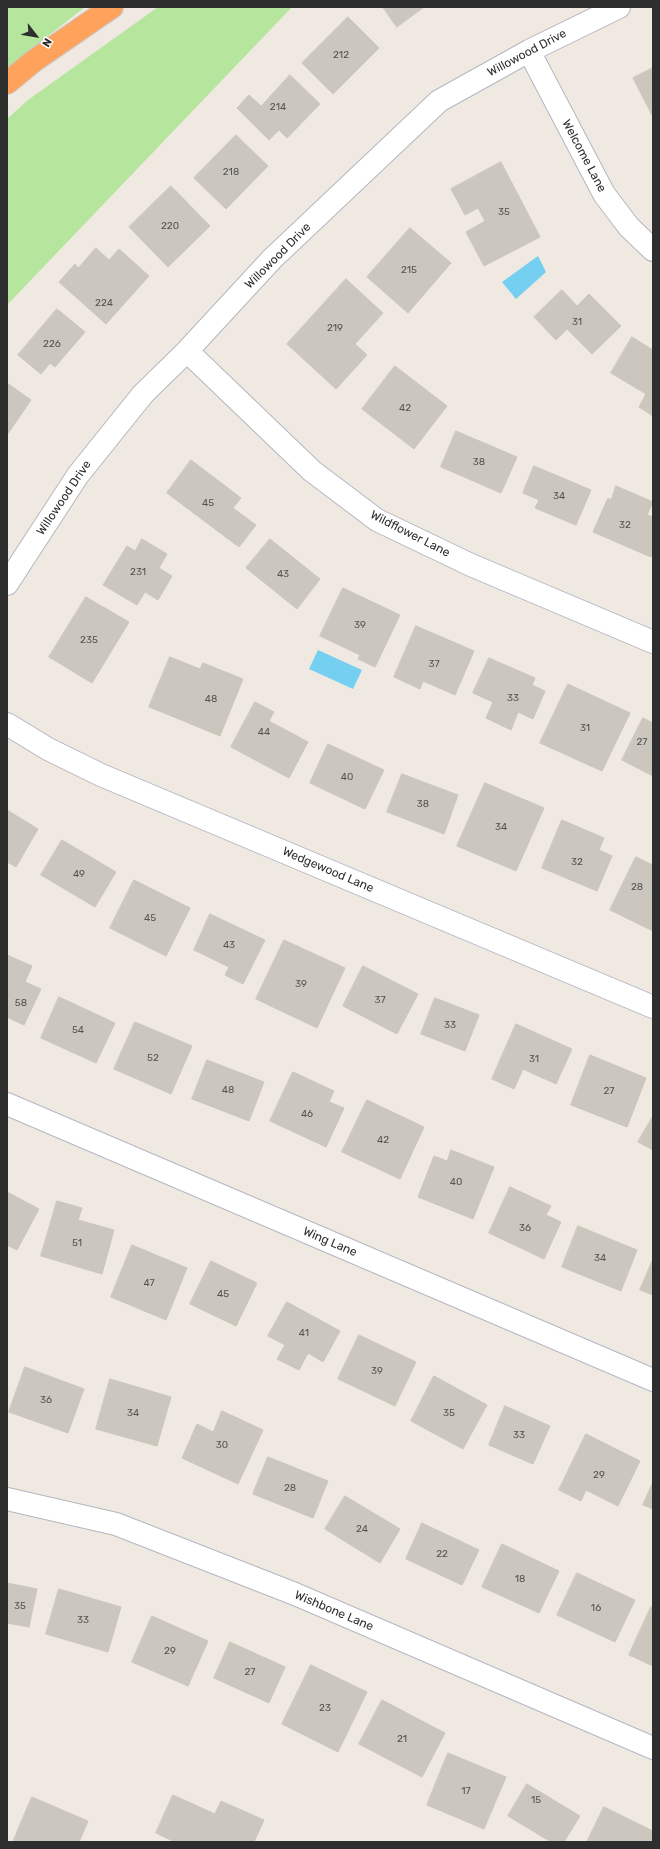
<!DOCTYPE html>
<style>
body{margin:0}
#map{position:relative;width:660px;height:1849px;overflow:hidden;background:#efe9e1;font-family:Rubik,sans-serif}
canvas{display:block}
.frame{position:absolute;inset:0;border:8px solid #2e2e2e;pointer-events:none}
.north{position:absolute;left:16px;top:16px;width:40px;height:40px;-webkit-text-stroke:3px #fff;paint-order:stroke;rotate:121deg;font-size:11px;font-weight:700;line-height:16px;text-align:center;color:#2e2e2e}
.north::after{content:'';display:block;margin:auto;width:14px;height:18px;background:#2e2e2e;clip-path:polygon(50% 0,100% 100%,50% 72%,0 100%)}
</style>
<div id="map">
<canvas width="660" height="1849"></canvas>
<div class="frame"></div>
<div class="north">N</div>
</div>
<script>
const ctx = document.querySelector('canvas').getContext('2d');
ctx.lineJoin = 'round';
function fill(path, color) { ctx.fillStyle = color; ctx.fill(path, 'evenodd'); }
function stroke(path, color, width, dash) { ctx.strokeStyle = color; ctx.lineWidth = width; ctx.lineCap = dash ? 'butt' : 'round'; ctx.setLineDash(dash || []); ctx.stroke(path); }
function drawText(font, color, halo, rows, align = 'center') {
  ctx.font = font + ' Rubik,sans-serif'; ctx.lineWidth = 3; ctx.setLineDash([]); ctx.textBaseline = 'middle'; ctx.strokeStyle = halo; ctx.fillStyle = color; for (const [text, x, y, turn = 0] of rows) {
    ctx.save(); ctx.translate(x, y); ctx.rotate((+turn || 0) * Math.PI / 180); ctx.textAlign = isNaN(turn) ? turn : align; if (halo) ctx.strokeText(text, 0, 0); ctx.fillText(text, 0, 0); ctx.restore();
  }
}
fill(new Path2D(`
 M7,7h78l-78,61z
 M158,7h134l-285,298v-186l21,-19z`), '#b6e59e');
fill(new Path2D(`
 M538,256l8,16 -30,27 -14,-17z
 M318,650l44,20 -9,19 -44,-20z`), '#75cff0');
const building = new Path2D(`
 M383,7h41l-27,20z
 M348,17l31,31 -46,46 -31,-31z
 M653,68v49l-20,-39z
 M290,75l30,29 -33,34 -8,-8 -10,10 -32,-32 12,-13 12,11z
 M236,135l32,31 -42,43 -32,-31z
 M501,162l39,75 -56,29 -18,-34 19,-11 -7,-13 -13,7 -14,-26z
 M171,186l39,40 -42,41 -39,-40z
 M410,228l41,35 -43,50 -41,-36z
 M96,248l13,12 10,-11 30,27 -43,48 -47,-42 16,-18 3,4z
 M346,279l37,34 -28,31 12,11 -31,34 -49,-45z
 M562,290l15,16 12,-12 32,32 -29,28 -25,-25 -11,11 -22,-23z
 M57,309l28,23 -30,35 -5,-4 -9,11 -23,-19z
 M632,337l21,13v66l-14,-9 7,-13 -35,-21z
 M395,366l52,40 -33,43 -52,-40z
 M7,383l24,17 -24,35z
 M456,431l61,26 -16,36 -60,-26z
 M191,460l50,38 -8,10 23,17 -17,22 -72,-54z
 M534,466l57,24 -15,35 -41,-17 4,-8 -16,-7z
 M616,486l37,16 -6,13 6,2v34l-2,6 -58,-25 15,-34 3,2z
 M142,539l25,15 -8,14 13,8 -14,24 -13,-8 -8,13 -34,-20 24,-39 8,5z
 M270,539l50,40 -23,30 -51,-41z
 M343,588l57,27 -25,52 -17,-8 2,-4 -40,-19z
 M86,597l43,25 -37,61 -43,-26z
 M416,626l58,25 -19,44 -32,-14 -3,8 -26,-12z
 M170,657l30,12 -21,50 -30,-12z
 M489,658l46,20 -3,7 13,6 -12,28 -15,-7 -7,18 -25,-12 7,-16 -20,-9z
 M203,663l40,16 -23,57 -41,-17z
 M568,684l62,29 -28,58 -62,-28z
 M255,702l19,10 -5,9 39,21 -19,36 -58,-31z
 M643,718l10,5v53l-31,-16z
 M328,744l56,26 -19,39 -55,-26z
 M402,774l56,21 -14,39 -57,-22z
 M485,783l59,25 -28,63 -59,-25z
 M7,810l31,19 -22,38 -9,-5z
 M562,820l42,18 -5,12 13,6 -15,35 -55,-23z
 M62,840l54,32 -21,35 -54,-32z
 M636,857l17,8v66l-43,-21z
 M134,880l56,28 -24,48 -56,-28z
 M210,914l55,26 -22,44 -18,-9 4,-8 -35,-17z
 M284,940l61,28 -28,60 -61,-29z
 M7,955l25,11 -7,16 16,7 -17,36 -17,-8z
 M363,966l55,28 -21,40 -54,-28z
 M59,997l56,26 -19,40 -55,-25z
 M435,998l44,17 -14,36 -44,-17z
 M135,1022l57,24 -21,48 -57,-25z
 M516,1024l56,25 -16,35 -33,-15 -9,20 -22,-10z
 M590,1055l56,23 -19,49 -56,-22z
 M207,1060l57,22 -15,39 -57,-22z
 M293,1072l41,19 -5,11 15,6 -18,39 -56,-26z
 M367,1100l57,27 -24,52 -58,-27z
 M653,1116v34l-15,-8z
 M451,1150l43,17 -21,52 -55,-22 16,-41 13,5z
 M510,1187l41,19 -5,9 15,7 -17,37 -55,-26z
 M7,1192l32,17 -22,41 -10,-5z
 M57,1201l25,7 -4,12 36,10 -12,44 -61,-18z
 M578,1226l59,24 -16,41 -59,-24z
 M132,1245l55,23 -21,52 -55,-23z
 M653,1259v36l-13,-5z
 M211,1261l46,22 -21,43 -46,-22z
 M287,1302l53,29 -17,31 -15,-9 -9,17 -22,-11 8,-14 -17,-9z
 M359,1335l57,27 -21,44 -57,-27z
 M25,1367l59,22 -16,44 -59,-21z
 M434,1376l53,29 -24,44 -52,-28z
 M110,1379l61,18 -14,49 -61,-17z
 M505,1406l45,20 -17,38 -44,-19z
 M222,1411l41,19 -25,54 -56,-26 15,-34 16,8z
 M586,1434l54,27 -22,45 -32,-16 -5,11 -22,-11z
 M268,1457l60,24 -15,37 -60,-24z
 M653,1482v27l-10,-4z
 M345,1496l55,33 -20,34 -55,-34z
 M422,1523l57,27 -17,35 -56,-26z
 M502,1544l57,27 -20,42 -57,-26z
 M577,1573l58,27 -20,42 -58,-27z
 M7,1583l30,6 -8,38 -22,-4z
 M59,1589l62,18 -13,45 -62,-18z
 M651,1607l2,1v58l-24,-11z
 M152,1616l56,25 -20,45 -56,-24z
 M230,1642l55,25 -16,36 -55,-25z
 M311,1665l56,27 -29,60 -56,-28z
 M382,1700l63,33 -23,44 -63,-33z
 M448,1753l58,24 -22,52 -57,-24z
 M527,1784l53,32 -16,26h-13l-43,-26z
 M173,1795l42,19 6,-13 43,19 -10,22h-79l-19,-9z
 M32,1797l56,24 -9,21h-66z
 M604,1807l49,24v11h-66z`);
fill(building, '#cbc7bf');
stroke(building, '#cbc5ba', 1);
const minor = new Path2D(`
 M529,51l75,143 25,33 24,23
 M187,351l125,120 65,49 94,45 182,77
 M7,584l71,-109 65,-81 44,-43 85,-92 167,-158 90,-50 90,-44
 M7,724l41,25 53,26 552,232
 M7,1104l646,276
 M7,1499l109,25 179,70 358,154`);
const motorway = new Path2D(`
 M7,83l28,-23 77,-53`);
stroke(minor, '#b4b7c1', 24);
stroke(motorway, '#c9c9c9', 24);
stroke(minor, '#fff', 22);
stroke(motorway, '#ffa35c', 22);
drawText('10px', '#555452', null, [
 ["212",341,55],
 ["214",278,107],
 ["218",231,172],
 ["35",504,212],
 ["220",170,226],
 ["215",409,270],
 ["224",104,303],
 ["31",577,322],
 ["219",335,328],
 ["226",52,344],
 ["42",405,408],
 ["38",479,462],
 ["34",559,496],
 ["45",208,503],
 ["32",625,525],
 ["231",138,572],
 ["43",283,574],
 ["39",360,625],
 ["235",89,640],
 ["37",434,664],
 ["33",513,698],
 ["48",211,699],
 ["31",585,728],
 ["44",264,732],
 ["27",642,742],
 ["40",347,777],
 ["38",423,804],
 ["34",501,827],
 ["32",577,862],
 ["49",79,874],
 ["28",637,887],
 ["45",150,918],
 ["43",229,945],
 ["39",301,984],
 ["37",380,1000],
 ["58",21,1003],
 ["33",450,1025],
 ["54",78,1030],
 ["52",153,1058],
 ["31",534,1059],
 ["48",228,1090],
 ["27",609,1091],
 ["46",307,1114],
 ["42",383,1140],
 ["40",456,1182],
 ["36",525,1228],
 ["51",77,1243],
 ["34",600,1258],
 ["47",149,1283],
 ["45",223,1294],
 ["41",304,1333],
 ["39",377,1371],
 ["36",46,1400],
 ["34",133,1413],
 ["35",449,1413],
 ["33",519,1435],
 ["30",222,1445],
 ["29",599,1475],
 ["28",290,1488],
 ["24",362,1529],
 ["22",442,1554],
 ["18",520,1579],
 ["35",20,1606],
 ["16",596,1608],
 ["33",83,1620],
 ["29",170,1651],
 ["27",250,1672],
 ["23",325,1708],
 ["21",402,1739],
 ["17",466,1791],
 ["15",536,1800]
]);
drawText('12px', '#2e2e2e', '#fff', [
 ["Willowood Drive",527,53,-28],
 ["Welcome Lane",584,156,62],
 ["Willowood Drive",278,256,-45],
 ["Willowood Drive",64,498,-56],
 ["Wildflower Lane",410,534,27],
 ["Wedgewood Lane",328,870,23],
 ["Wing Lane",330,1242,23],
 ["Wishbone Lane",334,1611,23]
]);
</script>
